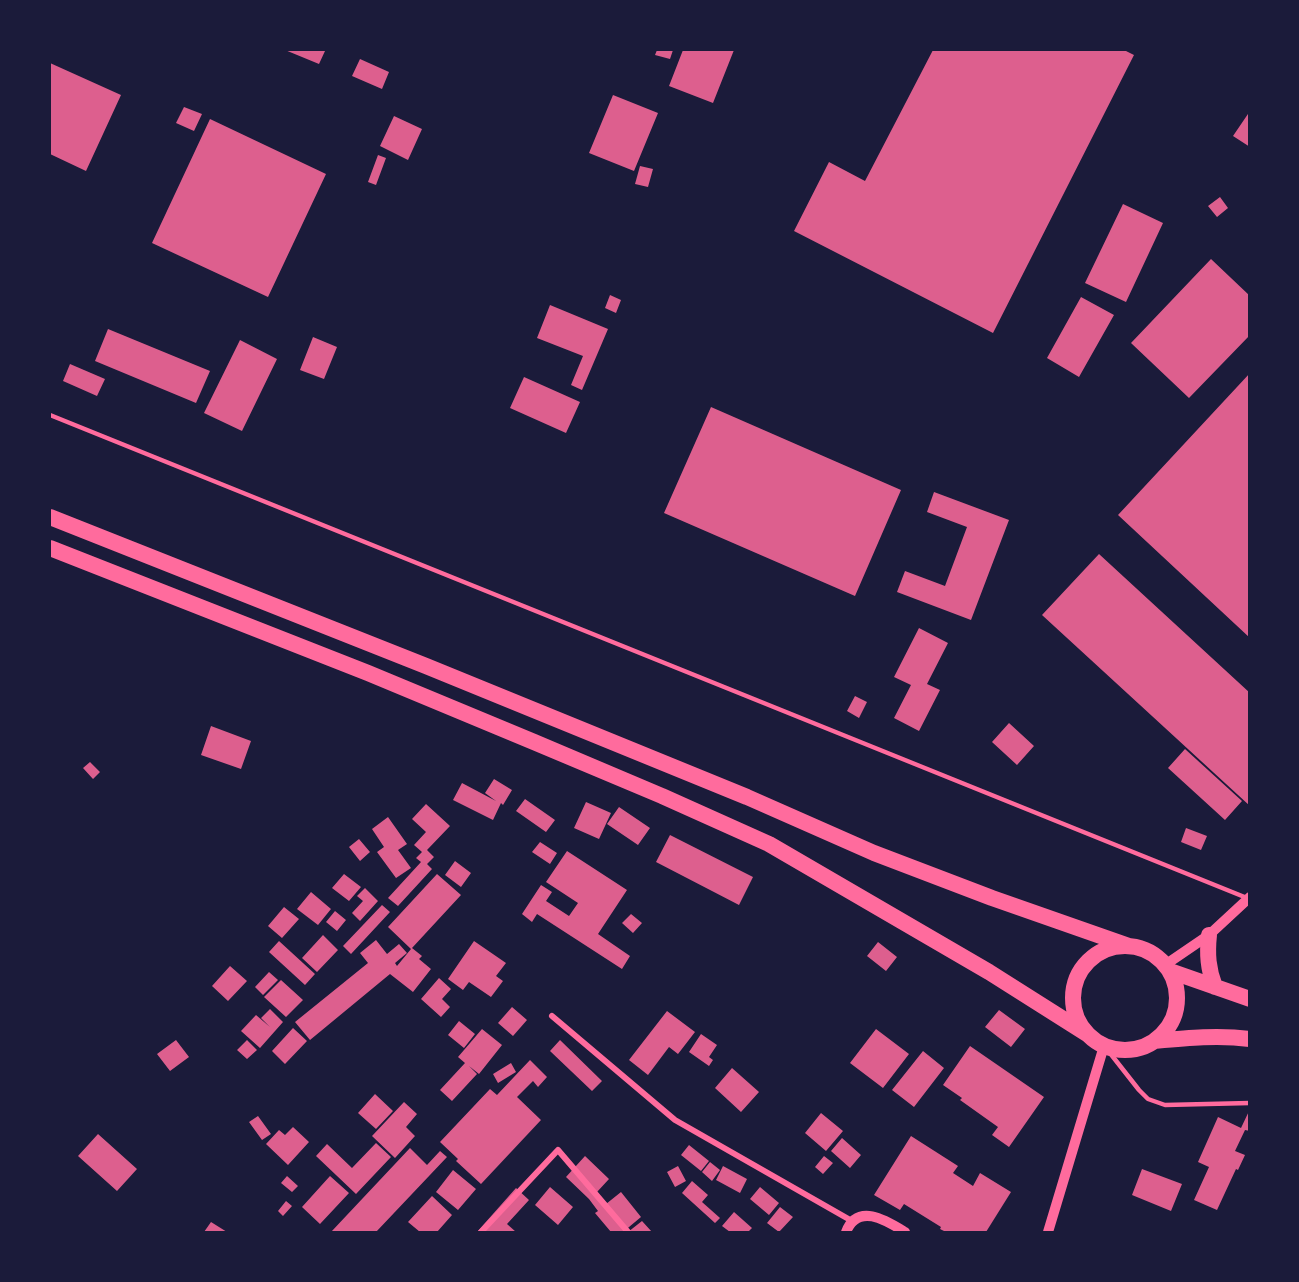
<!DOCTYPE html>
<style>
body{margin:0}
#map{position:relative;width:1299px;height:1282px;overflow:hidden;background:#1b1b3a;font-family:"Public Sans",sans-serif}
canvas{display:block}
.frame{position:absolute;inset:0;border:51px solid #1b1b3a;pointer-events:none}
</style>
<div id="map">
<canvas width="1299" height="1282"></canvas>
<div class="frame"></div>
</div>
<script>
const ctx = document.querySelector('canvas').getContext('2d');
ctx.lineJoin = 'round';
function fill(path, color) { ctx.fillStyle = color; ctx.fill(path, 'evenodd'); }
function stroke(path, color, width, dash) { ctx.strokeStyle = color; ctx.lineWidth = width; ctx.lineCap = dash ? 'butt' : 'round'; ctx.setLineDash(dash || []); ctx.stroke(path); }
fill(new Path2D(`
 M285,50h35l5,1 -6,13z
 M657,50h16l-3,9 -15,-4z
 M683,50h51l-21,53 -44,-17z
 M933,50h191l10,5 -141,278 -199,-102 35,-69 36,19z
 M360,59l29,13 -7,17 -30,-13z
 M50,63l71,32 -35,76 -36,-17z
 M613,95l45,18 -24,58 -45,-18z
 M184,107l18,7 -8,17 -18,-8z
 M1250,111v36l-17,-11z
 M394,116l28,13 -14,31 -28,-14z
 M210,119l116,55 -58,123 -116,-54z
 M378,155l8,3 -10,27 -8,-3z
 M640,166l13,3 -5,18 -13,-3z
 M1220,197l8,11 -11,9 -9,-11z
 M1123,204l40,19 -37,79 -41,-19z
 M1211,259l39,37v39l-61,63 -58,-55z
 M610,295l11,5 -5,13 -11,-5z
 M1081,297l33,18 -35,62 -32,-19z
 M550,305l58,24 -26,61 -11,-5 12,-29 -46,-18z
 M108,329l102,42 -14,32 -101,-42z
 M313,337l24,10 -13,32 -24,-9z
 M240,340l37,19 -35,72 -38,-18z
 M70,364l35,15 -8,17 -34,-15z
 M1250,373v265l-132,-123z
 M524,377l56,25 -14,31 -56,-25z
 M711,407l190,83 -46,106 -191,-83z
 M934,492l75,28 -38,100 -74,-28 8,-21 40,15 22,-59 -40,-15z
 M1099,554l151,139v113l-208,-191z
 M919,628l29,15 -21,41 13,6 -21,41 -25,-13 17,-33 -17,-8z
 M855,696l12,6 -8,16 -12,-7z
 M1009,723l25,23 -17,19 -25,-23z
 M211,726l40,15 -10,28 -40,-14z
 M1185,749l57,52 -17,19 -57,-52z
 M90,762l10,10 -7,7 -10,-11z
 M494,779l18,11 -9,15 -2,-2 -8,17 -40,-20 9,-17 34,18 -11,-8z
 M525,799l30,21 -9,12 -30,-21z
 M586,802l25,11 -12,26 -25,-11z
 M426,804l24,22 -23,24 7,7 -7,7 5,5 -34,37 -10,-8 33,-36 -5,-4 6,-6 -8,-7 12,-13 -14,-13z
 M619,807l31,21 -12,17 -31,-21z
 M388,817l19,27 -9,6 13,18 -15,10 -19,-26 7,-5 -12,-18z
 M1186,828l21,8 -6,14 -20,-8z
 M670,835l83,42 -14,28 -83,-43z
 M359,839l11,13 -10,9 -11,-14z
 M540,842l17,11 -7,11 -18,-12z
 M567,851l60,39 -29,44 32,22 -8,13 -85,-55 -5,8 -10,-8 19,-29 11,7 -6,9 23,15 9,-13 -32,-21z
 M455,861l16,12 -10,14 -16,-12z
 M344,874l17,13 -12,14 -17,-13z
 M437,874l24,21 -49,53 10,8 -3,3 12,10 -18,23 -23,-18 -80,66 -15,-18 73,-59 -8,-10 16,-13 11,14 12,-10 8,9 -12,10 2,3 14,-17 -23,-22z
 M365,888l13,13 -18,20 -8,-8 11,-12 -6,-5z
 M311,892l20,17 -13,16 -21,-16z
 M382,905l8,7 -39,42 -8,-8z
 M284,907l15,12 -17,19 -14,-12z
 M335,911l11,9 -9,11 -11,-9z
 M631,914l11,9 -9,10 -11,-10z
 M323,935l15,15 -21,22 -15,-14z
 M279,941l36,33 -10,11 -36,-33z
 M474,941l32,22 -10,13 7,5 -12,16 -22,-15 -6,8 -15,-11z
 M878,942l19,15 -11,14 -19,-15z
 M230,966l17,15 -19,20 -16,-15z
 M269,972l9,8 -15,15 -8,-8z
 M439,978l12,11 -9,10 8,8 -9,10 -20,-18z
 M281,980l22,20 -17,17 -22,-20z
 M512,1007l15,13 -14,16 -15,-13z
 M270,1009l13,13 -23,26 -19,-17 15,-16 14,12 -9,-9z
 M999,1010l26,19 -14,18 -26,-20z
 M667,1011l28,21 -17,22 -9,-7 -21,28 -19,-15z
 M459,1021l16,13 -11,14 -16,-13z
 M293,1028l14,13 -22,23 -13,-13z
 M482,1029l20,16 -23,29 -10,-8 8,8 -25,27 -12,-11 25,-27 -7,-6z
 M876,1029l33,25 -26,34 -33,-25z
 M701,1034l16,11 -8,12 4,3 -4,6 -20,-14z
 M176,1040l13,17 -19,14 -13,-17z
 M247,1040l10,10 -10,9 -10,-9z
 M560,1040l42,41 -10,10 -42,-40z
 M970,1046l74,51 -35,50 -17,-12 6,-8 -38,-27 2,-2 -19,-13z
 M923,1051l21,17 -30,39 -22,-17z
 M530,1060l17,17 -9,10 -5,-6 -16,16 24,23 -60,64 -25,-23 2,-2 -18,-17 50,-53 7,6z
 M511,1063l5,9 -18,11 -5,-9z
 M732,1068l27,24 -18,20 -26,-24z
 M375,1094l18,17 -17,18 -18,-16z
 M404,1102l13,12 -11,13 9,9 -20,22 -23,-22z
 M1250,1109v22l-5,-1 -10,21 10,4 -7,15 -2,-1 -19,41 -23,-10 15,-33 -11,-5 20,-45 23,11z
 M821,1113l22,18 -17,20 -21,-18z
 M258,1116l13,18 -9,6 -13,-18z
 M293,1127l16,15 -21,23 -22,-21 13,-14 6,5z
 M98,1134l39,35 -20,22 -39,-35z
 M911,1136l47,30 -5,7 20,13 7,-13 31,19 -25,40h-40l-6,-3 1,-2 -37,-23 -4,6 -26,-15z
 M842,1138l19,17 -11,13 -19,-17z
 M376,1143l15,14 -35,37 -40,-38 11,-12 25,24z
 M689,1145l20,16 -8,10 -20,-16z
 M410,1148l17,17 13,-14 7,6 -71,75h-45z
 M585,1156l24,23 -12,13 9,12 15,-12 20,25 -18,15h-12l-16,-19 3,-2 -9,-12 -23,-22z
 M824,1156l9,7 -10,11 -8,-7z
 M710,1162l10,8 -8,11 -10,-9z
 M678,1166l8,15 -11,6 -8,-15z
 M723,1166l24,13 -7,14 -24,-13z
 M1142,1169l40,15 -11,27 -39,-16z
 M453,1170l23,19 -18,21 -22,-18z
 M287,1176l11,10 -6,6 -11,-9z
 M330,1176l19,17 -29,31 -18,-17z
 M692,1181l16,14 -6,7 18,16 -5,5 -33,-30z
 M550,1187l23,20 -15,18 -23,-20z
 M760,1187l19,16 -10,12 -19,-16z
 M516,1188l13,12 -22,24 9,8h-39z
 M432,1196l20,19 -15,17h-17l-12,-10z
 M286,1201l6,5 -9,10 -5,-5z
 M780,1207l13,10 -14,15 -12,-9z
 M734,1212l18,16 -4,4h-18l-8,-6z
 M642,1221l10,11h-24z
 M211,1222l16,10h-23z`), '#dd5f8e');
stroke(new Path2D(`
 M50,415l1197,483
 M1106,1048l33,42 9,9 17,6 85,-2`), '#ff6b9d', 4.5);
stroke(new Path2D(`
 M552,1016l123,104 177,101
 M481,1232l77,-82 70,82`), '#ff6b9d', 6);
stroke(new Path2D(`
 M1165,965l44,-30 41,-38
 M846,1232c12,-30 41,-11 59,0
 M1048,1232l56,-186`), '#ff6b9d', 10);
stroke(new Path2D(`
 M50,517l376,149 321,131 127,56 118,45 137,48
 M50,548l318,125 166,69 128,54 107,48 220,128 98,62
 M1209,935c-2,19 -1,34 6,52
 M1073 998a52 52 0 1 1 104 0a52 52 0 1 1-104 0Z
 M1170,971l80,28
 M1155,1041c32,-3 63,-6 95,-2`), '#ff6b9d', 16);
</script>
